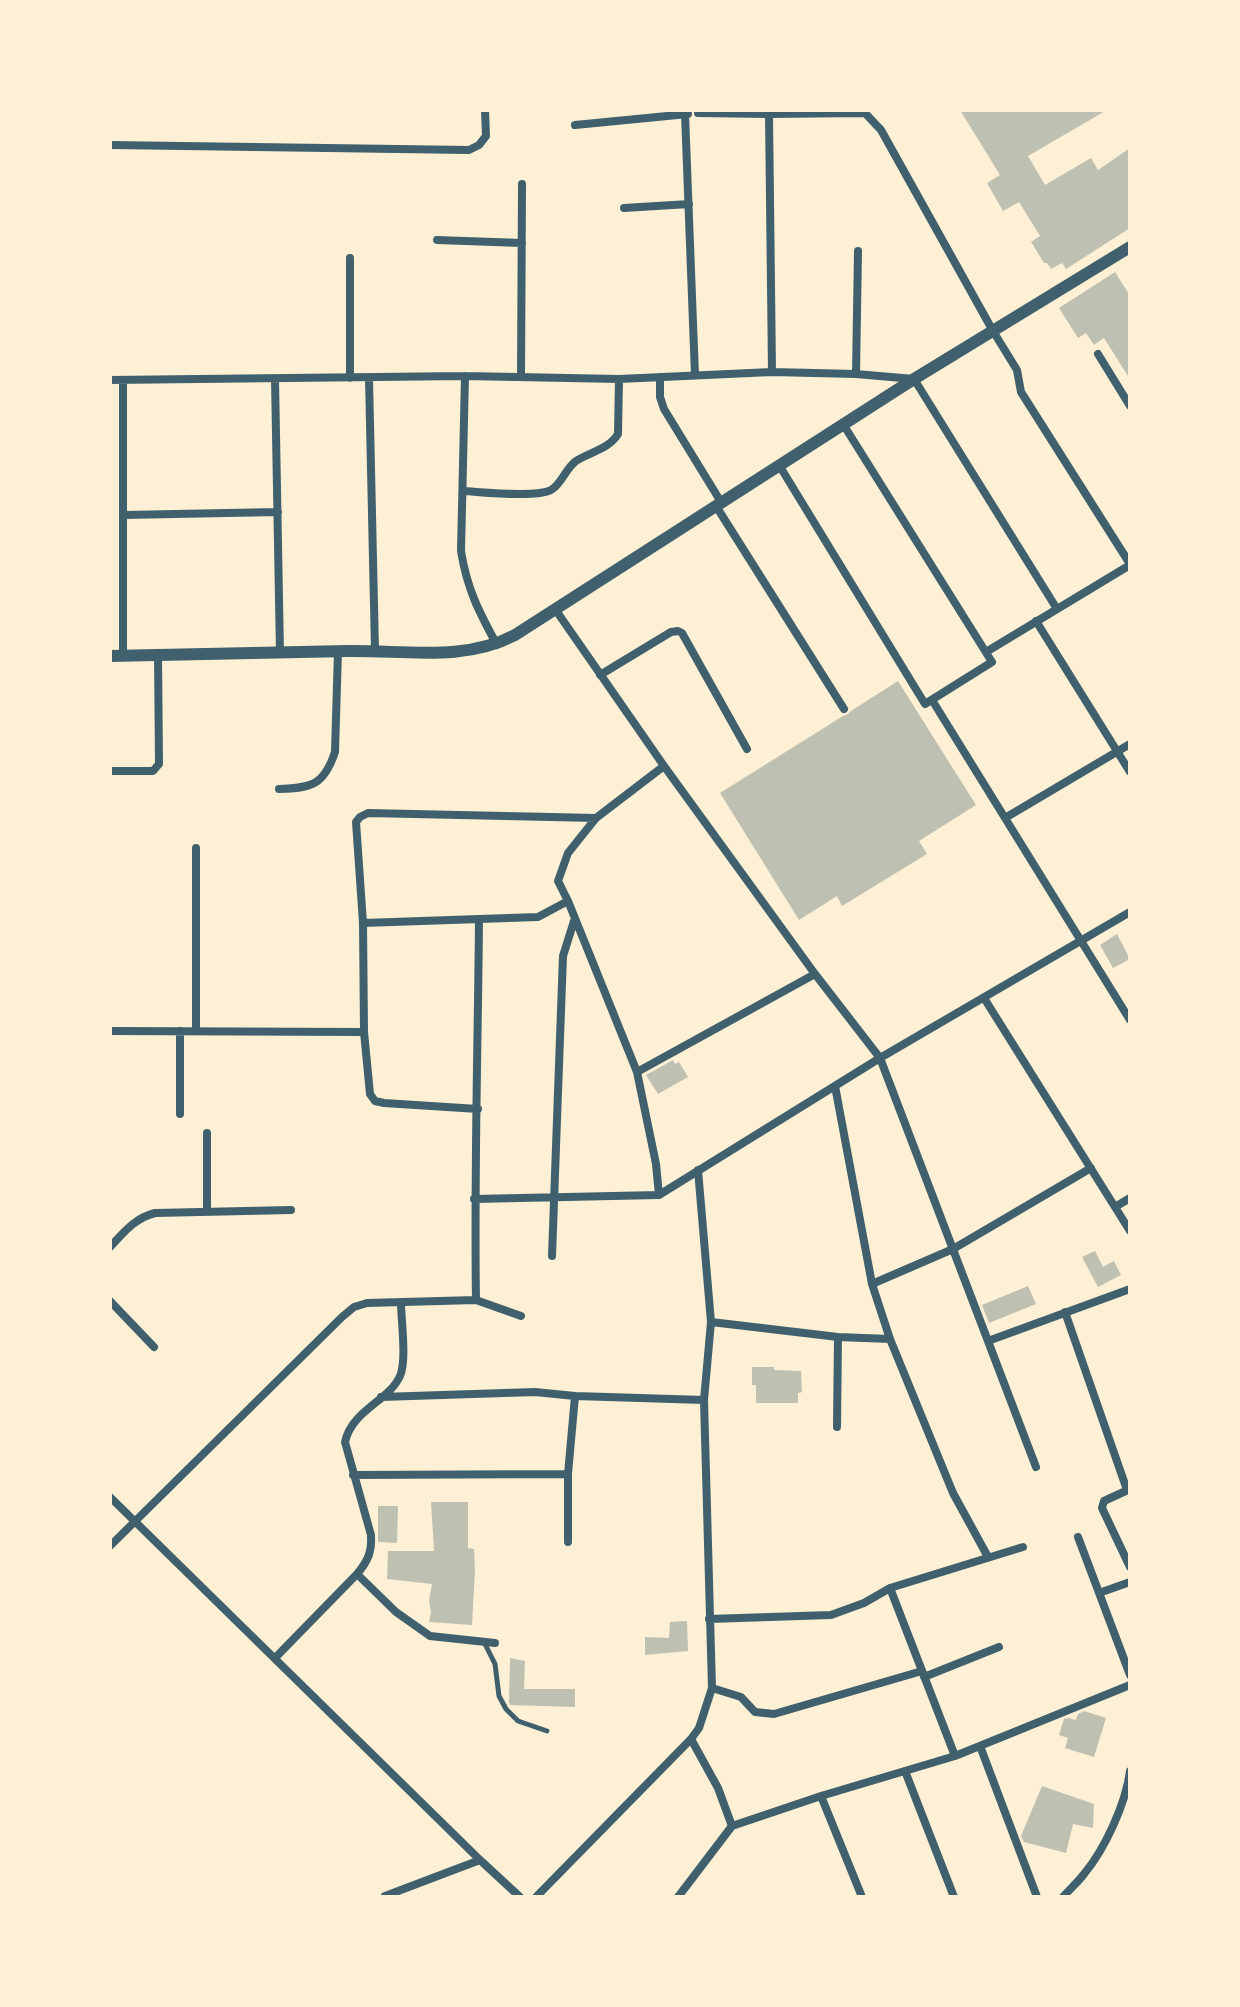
<!DOCTYPE html>
<style>
body{margin:0}
#map{position:relative;width:1240px;height:2007px;overflow:hidden;background:#fdf0d5;font-family:"Golos Text",sans-serif}
canvas{display:block}
.frame{position:absolute;inset:0;border:112px solid #fdf0d5;pointer-events:none}
</style>
<div id="map">
<canvas width="1240" height="2007"></canvas>
<div class="frame"></div>
</div>
<script>
const ctx = document.querySelector('canvas').getContext('2d');
ctx.lineJoin = 'round';
function fill(path, color) { ctx.fillStyle = color; ctx.fill(path, 'evenodd'); }
function stroke(path, color, width, dash) { ctx.strokeStyle = color; ctx.lineWidth = width; ctx.lineCap = dash ? 'butt' : 'round'; ctx.setLineDash(dash || []); ctx.stroke(path); }
fill(new Path2D(`
 M960,110h147l-79,46 17,29 46,-27 7,12 32,-22v80l-64,41 -4,-6 -11,6 -4,-6h-3l-13,-21 9,-6 -21,-34 -16,9 -16,-28 13,-8z
 M1115,272l15,24v83l-26,-41 -10,7 -8,-12 -8,5 -19,-30z
 M898,681l78,124 -57,36 8,13 -85,52 -5,-10 -38,24 -79,-127 123,-77 5,-2 3,-3z
 M1117,934l13,25 -17,9 -13,-23z
 M673,1060l2,4 4,-2 9,15 -30,17 -12,-19z
 M1095,1251l8,16 11,-6 7,14 -23,12 -16,-30z
 M1028,1286l8,18 -47,19 -7,-18z
 M752,1367h22v3l27,1 1,21 -4,1v10h-42v-18h-4z
 M431,1502h37v46l6,1 1,22 -3,54 -43,-3 2,-10 -2,-12 3,-16 -45,-5 1,-28h46z
 M378,1506h20l-1,37 -19,-1z
 M687,1621l1,30 -43,4v-18l24,1 1,-16z
 M510,1658l15,3 -1,28h51v18l-65,-2 -1,-3z
 M1084,1711l22,7 -12,39 -29,-9 3,-10 -9,-3 5,-16 4,-1 8,2 2,-6z
 M1042,1786l52,18 -1,24 -20,-4 -7,29 -42,-11 -3,-6z`), '#bec0b2');
stroke(new Path2D(`
 M484,1642l11,22 4,32 7,13 12,12 29,10`), '#3f606c', 5);
stroke(new Path2D(`
 M698,113l71,1 96,-1 16,17 112,201 24,39 4,22 109,172
 M685,114l10,261
 M769,114l3,258
 M575,125l113,-11
 M110,145l359,5 10,-5 7,-9 -1,-26
 M624,208l65,-4
 M437,240l85,3
 M1098,354l32,52
 M856,374l2,-123
 M465,376l-4,175c6,38 18,61 36,94
 M521,377l1,-193
 M660,377v20l4,12 57,93
 M350,378v-120
 M369,378l6,272
 M275,379l5,274
 M110,380l355,-4 154,3 153,-7 84,2 58,5 143,230
 M779,465l146,239 67,-42 -149,-238
 M463,491c19,1 73,7 88,-1 11,-6 14,-21 25,-29 14,-9 33,-12 42,-27l1,-55
 M716,506l128,203
 M124,515l154,-3
 M555,609l109,157 151,208 65,84 156,409
 M1036,621l94,151
 M986,652l144,-87
 M123,656v-276
 M600,675l71,-43 7,-1 4,2 65,116
 M932,700l198,320
 M110,771h43l6,-7 -1,-109
 M279,789c33,-1 45,-4 56,-37l3,-101
 M1005,818l125,-74
 M196,848v183
 M363,923l175,-6 30,-16
 M984,998l146,233
 M110,1031l254,1
 M180,1031v83
 M637,1072l178,-98
 M835,1086l37,198 18,55 63,154 35,64
 M478,1109l-94,-6 -9,-2 -5,-7 -6,-62 -1,-109 -7,-101 4,-5 8,-4 228,5
 M207,1133v79
 M659,1195l-3,-31 -19,-92 -69,-171 -10,-20 10,-28 28,-35 68,-52
 M474,1199l185,-4 221,-137 250,-146
 M1115,1207l15,-9
 M110,1247c14,-15 25,-29 45,-34l136,-3
 M552,1256l11,-300 11,-35
 M872,1284l81,-35 138,-81
 M476,1300c-2,-127 2,-254 3,-381
 M110,1301l44,46
 M1065,1312l62,178
 M711,1322l127,15 52,2
 M988,1341l142,-52
 M381,1397l154,-5 40,4
 M837,1427l1,-90
 M353,1475l215,-1
 M1130,1489l-26,12 -2,7 28,59
 M110,1497l370,363 40,37
 M1078,1537l52,138
 M568,1542v-68l7,-78 129,4
 M110,1546l232,-229 12,-10 13,-4 109,-3 45,16
 M357,1574l39,38 34,24 65,7
 M890,1588l65,168
 M1099,1593l31,-11
 M709,1619l122,-4 33,-12 26,-15 133,-41
 M275,1658l82,-84c11,-13 15,-22 14,-39l-26,-93c7,-32 44,-41 55,-66 7,-16 1,-56 1,-74
 M924,1677l75,-30
 M712,1688l29,9 14,15 19,2 148,-43
 M691,1739l27,49 14,38
 M980,1746l57,151
 M905,1771l49,126
 M821,1796l41,101
 M385,1896l95,-36
 M536,1897l155,-158 8,-11 13,-40 -8,-288 7,-78 -13,-152
 M678,1897l54,-71 89,-30 134,-40 175,-71
 M1063,1897c7,-8 15,-15 21,-23 21,-25 42,-71 46,-103`), '#3f606c', 8);
stroke(new Path2D(`
 M110,656c79,-1 158,-3 238,-5 56,-1 116,11 167,-16l399,-256 216,-132`), '#3f606c', 12);
</script>
